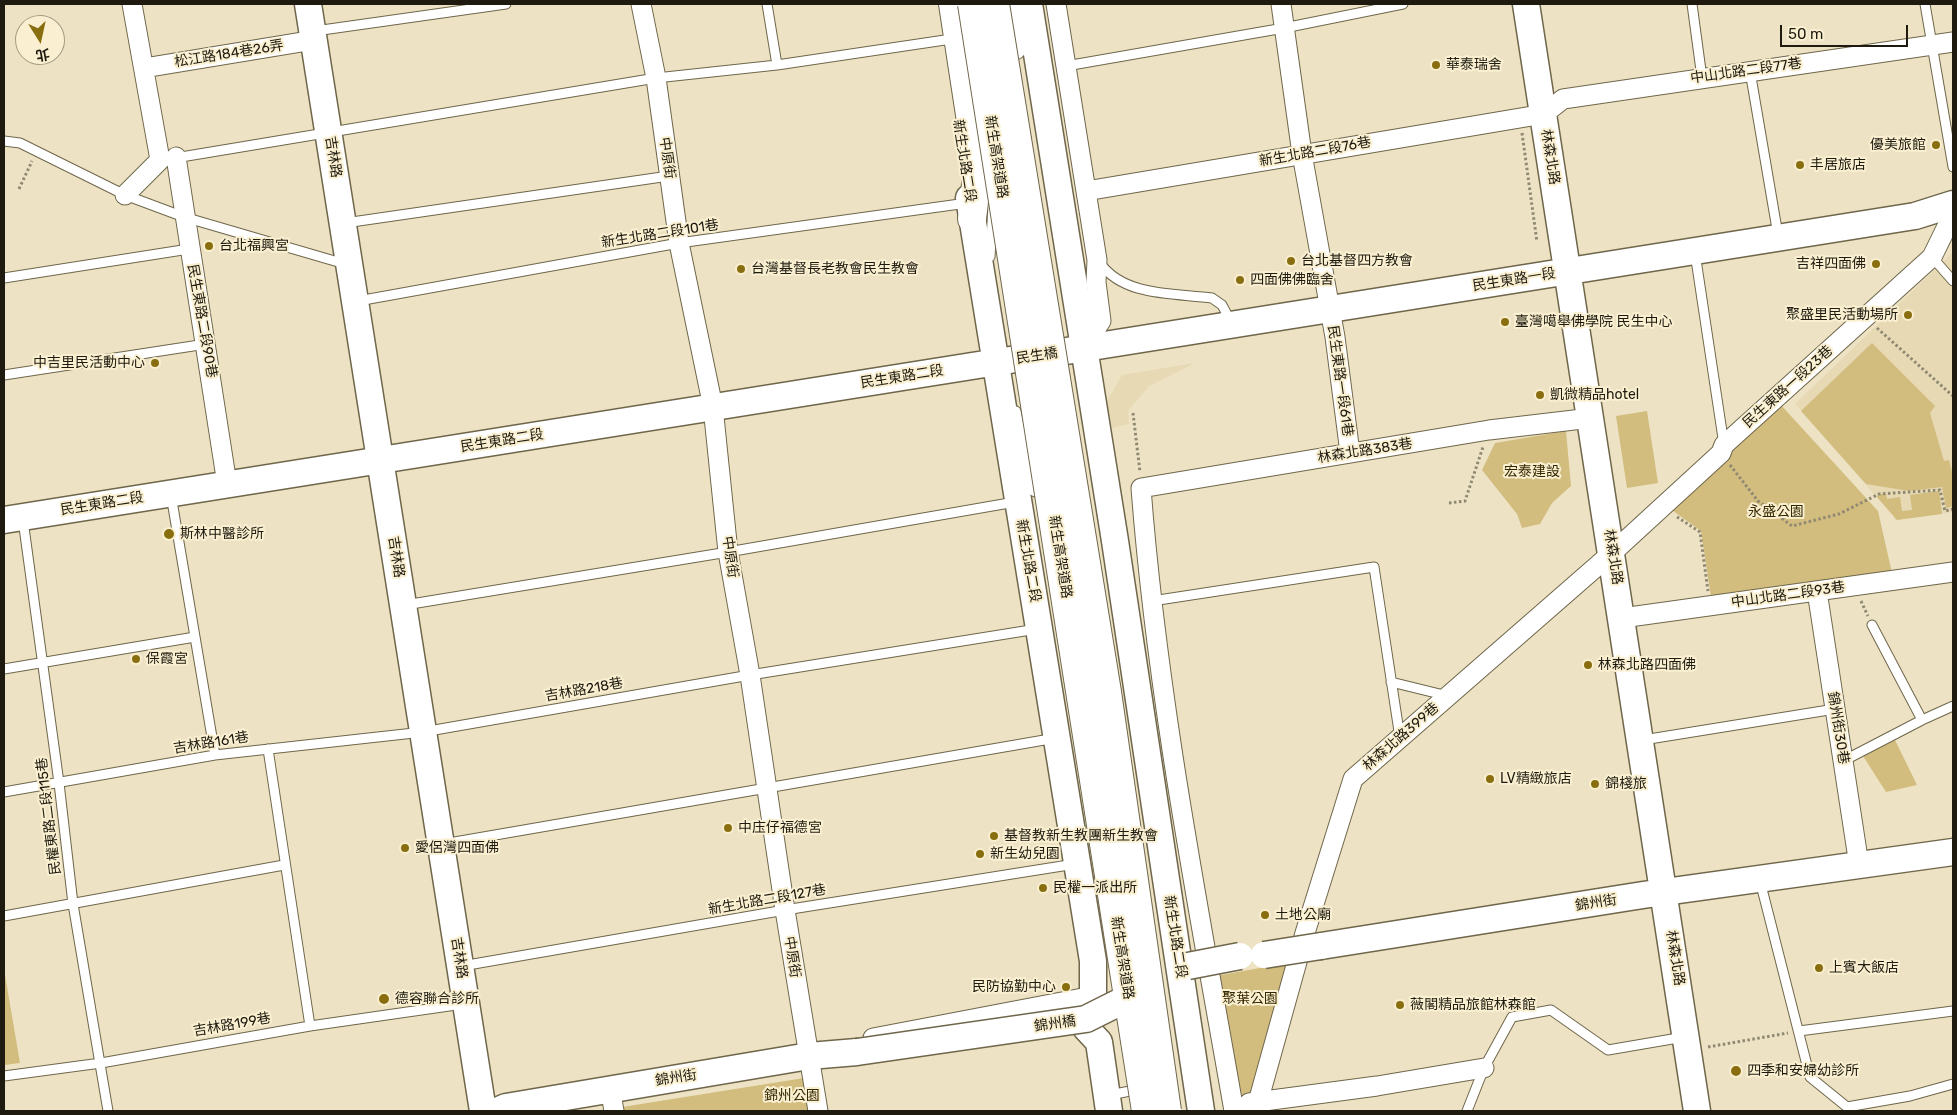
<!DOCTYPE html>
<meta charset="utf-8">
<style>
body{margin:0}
#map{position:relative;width:1957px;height:1115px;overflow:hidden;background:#ede3c4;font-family:Rubik,"Noto Sans TC",sans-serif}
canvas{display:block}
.frame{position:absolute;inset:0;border:5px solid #1e1a0f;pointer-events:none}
.north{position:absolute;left:15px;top:15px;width:50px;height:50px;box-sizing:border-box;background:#faf0d1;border:1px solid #a29a83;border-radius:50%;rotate:170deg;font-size:14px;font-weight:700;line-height:20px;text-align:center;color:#1e1a0f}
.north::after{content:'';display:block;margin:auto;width:18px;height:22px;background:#886e0e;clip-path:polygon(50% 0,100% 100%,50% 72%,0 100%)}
.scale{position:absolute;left:1780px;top:25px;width:128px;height:22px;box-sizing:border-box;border:2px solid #1e1a0f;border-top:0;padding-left:6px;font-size:15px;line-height:18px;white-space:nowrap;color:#1e1a0f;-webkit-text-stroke:4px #faf0d1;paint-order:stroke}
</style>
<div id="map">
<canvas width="1957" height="1115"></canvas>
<div class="frame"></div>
<div class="north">北</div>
<div class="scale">50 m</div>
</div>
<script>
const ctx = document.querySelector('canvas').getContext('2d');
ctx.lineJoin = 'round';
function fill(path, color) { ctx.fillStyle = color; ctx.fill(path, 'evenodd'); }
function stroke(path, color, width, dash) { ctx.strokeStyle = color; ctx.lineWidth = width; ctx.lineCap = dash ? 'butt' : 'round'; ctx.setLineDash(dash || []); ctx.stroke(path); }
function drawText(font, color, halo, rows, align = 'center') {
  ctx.font = font + ' Rubik,"Noto Sans TC",sans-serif'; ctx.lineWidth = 4; ctx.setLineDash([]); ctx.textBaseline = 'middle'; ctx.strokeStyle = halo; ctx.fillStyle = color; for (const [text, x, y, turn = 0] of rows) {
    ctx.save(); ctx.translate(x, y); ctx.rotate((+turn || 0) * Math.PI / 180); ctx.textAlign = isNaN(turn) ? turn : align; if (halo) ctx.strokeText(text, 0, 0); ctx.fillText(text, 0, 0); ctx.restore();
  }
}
fill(new Path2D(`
 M1953,252v260l-58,8 -1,-3 -99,-113z
 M1195,363l-46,23 -21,25 1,13 -17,4 -5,-27 15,-26z`), '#e6d9b3');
fill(new Path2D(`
 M1872,343l63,63 -5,7 14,48 5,-1 4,16v30l-7,2 -4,-21 -33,4 -43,-7 -65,-73z
 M1780,404l98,107 14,62 -181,24 -10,-66 -32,-23z
 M1647,411l11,72 -31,5 -11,-72z
 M1566,431l5,55 -19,17 -12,21 -18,4 -5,-14 -35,-44 13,-27z
 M1939,491l3,23 -45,6 -20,-23 1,-3h8l1,5 13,-2 2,14 10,-1 -2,-15z
 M1895,740l22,45 -31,7 -23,-36z
 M1287,963l-31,129 -14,4 -26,-120z
 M4,969l16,94 -16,2z
 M804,1078l7,33h-194l-1,-3z`), '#d2bd7f');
const lane = new Path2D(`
 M767,4l10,61
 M1692,4l10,74
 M1925,4l28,163
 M315,31l191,-27
 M1066,66l218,-38 119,-24
 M1750,71l28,164
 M4,141l16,2 105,52 59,22 161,47
 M175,158l481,-80 121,-13 168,-25
 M345,223l324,-47
 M1695,253l29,192
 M990,257l3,-51
 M1932,257l21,24
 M1100,263c24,34 75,30 112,35l10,7 9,17
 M4,278l185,-29
 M358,301l321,-58 288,-40
 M4,375l202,-31
 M1016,411l17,80 11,5
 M171,495l44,260
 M23,520l36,263 14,121 35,207
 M1152,601l222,-34 26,171
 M405,605l323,-53 287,-50
 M1872,625l50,95
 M4,669l191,-32
 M1391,682l57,14
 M1643,740l192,-31
 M268,749l42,277
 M1843,761l79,-41 31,-14
 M4,792l211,-37 208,-23 327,-57 287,-46
 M443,844l613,-106
 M1760,881l50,196 37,30
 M4,916l280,-51
 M462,966l323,-56 290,-46
 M1799,1031l154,-20
 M4,1076l97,-13 209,-37 153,-22
 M1110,1095l20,-4 8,2
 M1847,1107l63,-11 43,-12
 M1467,1111l17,-43 28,-51 39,-7 57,40 76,-13`);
const street = new Path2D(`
 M641,4l15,74 23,165 34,164 15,145 22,123 35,235 33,201
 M1056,4l41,256 -1,22 5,39 -18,27
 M1281,4l21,150 33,183 15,116
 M144,68l170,-28
 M176,157l51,327
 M1086,191l458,-77 19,-15 390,-57
 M125,195l35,-35 -28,-156
 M1817,591l42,274
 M1622,618l331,-46
 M873,1038l220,-42
 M610,1088l4,23
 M1258,1102l47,-169 48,-154 259,-226 109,-100 3,-8 208,-188 21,-43
 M1249,1103l128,-17 107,-18
 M1234,1111c-36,-206 -77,-414 -93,-623l348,-58 102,-12`);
const secondary = new Path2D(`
 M308,4l175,1107
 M1029,4l86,537 86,570
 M1526,4l171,1107
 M969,198l124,763v35l-9,13 2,19 13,14 10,69
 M4,520l1911,-304 38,-12
 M1321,946l322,-51 310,-43
 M497,1111l9,-4 303,-51 48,-4`);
const highway = new Path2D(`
 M953,4l25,163 -6,52
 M1009,4l4,42`);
stroke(lane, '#6f664b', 11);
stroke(street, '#6f664b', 21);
stroke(secondary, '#6f664b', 29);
stroke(highway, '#6f664b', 30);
stroke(new Path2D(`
 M1522,133l15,109
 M19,189l13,-28
 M1877,328l76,68
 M1133,413l7,59
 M1730,465l28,36 34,25 47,-12 40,-20 61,-4 5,21 8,-2
 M1449,503l16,-2 18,-54
 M1677,517l23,15 8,59
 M1861,601l7,15
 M1708,1047l80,-14`), '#8f8872', 3, [2.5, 2.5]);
stroke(lane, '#fff', 9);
stroke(street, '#fff', 19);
stroke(secondary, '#fff', 26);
stroke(highway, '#fff', 28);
const secondaryBridge = new Path2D(`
 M1264,955l57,-9
 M1188,966l52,-10
 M857,1052l229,-33 62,-31`);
const highwayBridge = new Path2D(`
 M972,4l174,1107
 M995,4l112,688 60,419`);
stroke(secondaryBridge, '#6f664b', 29, []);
stroke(highwayBridge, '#6f664b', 30, []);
stroke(secondaryBridge, '#fff', 26);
stroke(highwayBridge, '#fff', 28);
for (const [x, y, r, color] of [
 [1436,65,5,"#886e0e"],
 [1936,145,5,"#886e0e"],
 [1800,165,5,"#886e0e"],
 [209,246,5,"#886e0e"],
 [1291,261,5,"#886e0e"],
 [1876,264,5,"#886e0e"],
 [741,269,5,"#886e0e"],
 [1240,280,5,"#886e0e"],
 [1908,315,5,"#886e0e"],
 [1505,322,5,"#886e0e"],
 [155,363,5,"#886e0e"],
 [1540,395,5,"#886e0e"],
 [169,534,6,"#886e0e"],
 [136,659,5,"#886e0e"],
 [1588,665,5,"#886e0e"],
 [1490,779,5,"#886e0e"],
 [1595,784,5,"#886e0e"],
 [728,828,5,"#886e0e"],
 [994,836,5,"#886e0e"],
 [405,848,5,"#886e0e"],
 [980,854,5,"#886e0e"],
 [1043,888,5,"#886e0e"],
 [1265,915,5,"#886e0e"],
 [1819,968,5,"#886e0e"],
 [1066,987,5,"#886e0e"],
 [384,999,6,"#886e0e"],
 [1400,1005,5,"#886e0e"],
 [1736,1071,6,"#886e0e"]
]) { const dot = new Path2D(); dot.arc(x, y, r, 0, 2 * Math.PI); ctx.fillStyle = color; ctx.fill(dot); stroke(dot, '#faf0d1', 2); }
drawText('14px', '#1e1a0f', '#faf0d1', [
 ["松江路184巷26弄",229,54,-9],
 ["中山北路二段77巷",1746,71,-8],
 ["新生北路二段76巷",1315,152,-10],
 ["吉林路",333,157,81],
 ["新生高架道路",996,157,81],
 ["林森北路",1550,157,81],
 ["中原街",667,158,82],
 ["新生北路二段",964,161,81],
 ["新生北路二段101巷",660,234,-9],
 ["民生東路一段",1514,280,-9],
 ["民生東路二段90巷",202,321,80],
 ["民生橋",1037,356,-9],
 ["民生東路二段",902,377,-9],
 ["民生東路一段61巷",1340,381,82],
 ["民生東路一段23巷",1788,387,-42],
 ["民生東路二段",502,441,-9],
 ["林森北路383巷",1365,451,-9],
 ["民生東路二段",102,504,-9],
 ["吉林路",396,557,81],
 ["中原街",730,557,82],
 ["新生高架道路",1060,557,81],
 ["林森北路",1613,557,81],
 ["新生北路二段",1028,561,80],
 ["中山北路二段93巷",1788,595,-8],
 ["吉林路218巷",584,690,-10],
 ["錦州街30巷",1838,728,81],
 ["林森北路399巷",1401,737,-41],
 ["吉林路161巷",211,743,-9],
 ["民權東路二段115巷",49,816,-97],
 ["新生北路二段127巷",767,900,-10],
 ["錦州街",1596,903,-9],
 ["新生北路二段",1175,937,81],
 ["中原街",792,957,81],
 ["吉林路",459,958,81],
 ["新生高架道路",1122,958,81],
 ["林森北路",1675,958,81],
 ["錦州橋",1055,1024,-8],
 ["吉林路199巷",232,1025,-10],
 ["錦州街",676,1078,-9]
]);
drawText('14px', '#1e1a0f', '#faf0d1', [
 ["華泰瑞舍",1446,65],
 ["優美旅館",1926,145,"right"],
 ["丰居旅店",1810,165],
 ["台北福興宮",219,246],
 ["台北基督四方教會",1301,261],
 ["吉祥四面佛",1866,264,"right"],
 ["台灣基督長老教會民生教會",751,269],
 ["四面佛佛臨舍",1250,280],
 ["聚盛里民活動場所",1898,315,"right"],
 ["臺灣噶舉佛學院 民生中心",1515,322],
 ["中吉里民活動中心",145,363,"right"],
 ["凱微精品hotel",1550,395],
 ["斯林中醫診所",180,534],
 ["保霞宮",146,659],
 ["林森北路四面佛",1598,665],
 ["LV精緻旅店",1500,779],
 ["錦棧旅",1605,784],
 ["中庒仔福德宮",738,828],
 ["基督教新生教團新生教會",1004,836],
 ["愛侶灣四面佛",415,848],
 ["新生幼兒園",990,854],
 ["民權一派出所",1053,888],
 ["土地公廟",1275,915],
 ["上賓大飯店",1829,968],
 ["民防協勤中心",1056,987,"right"],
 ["德容聯合診所",395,999],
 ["薇閣精品旅館林森館",1410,1005],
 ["四季和安婦幼診所",1747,1071]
], 'left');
drawText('14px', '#342800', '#faf0d1', [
 ["宏泰建設",1532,472],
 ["永盛公園",1776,512],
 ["聚葉公園",1250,999],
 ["錦州公園",792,1096]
]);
</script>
